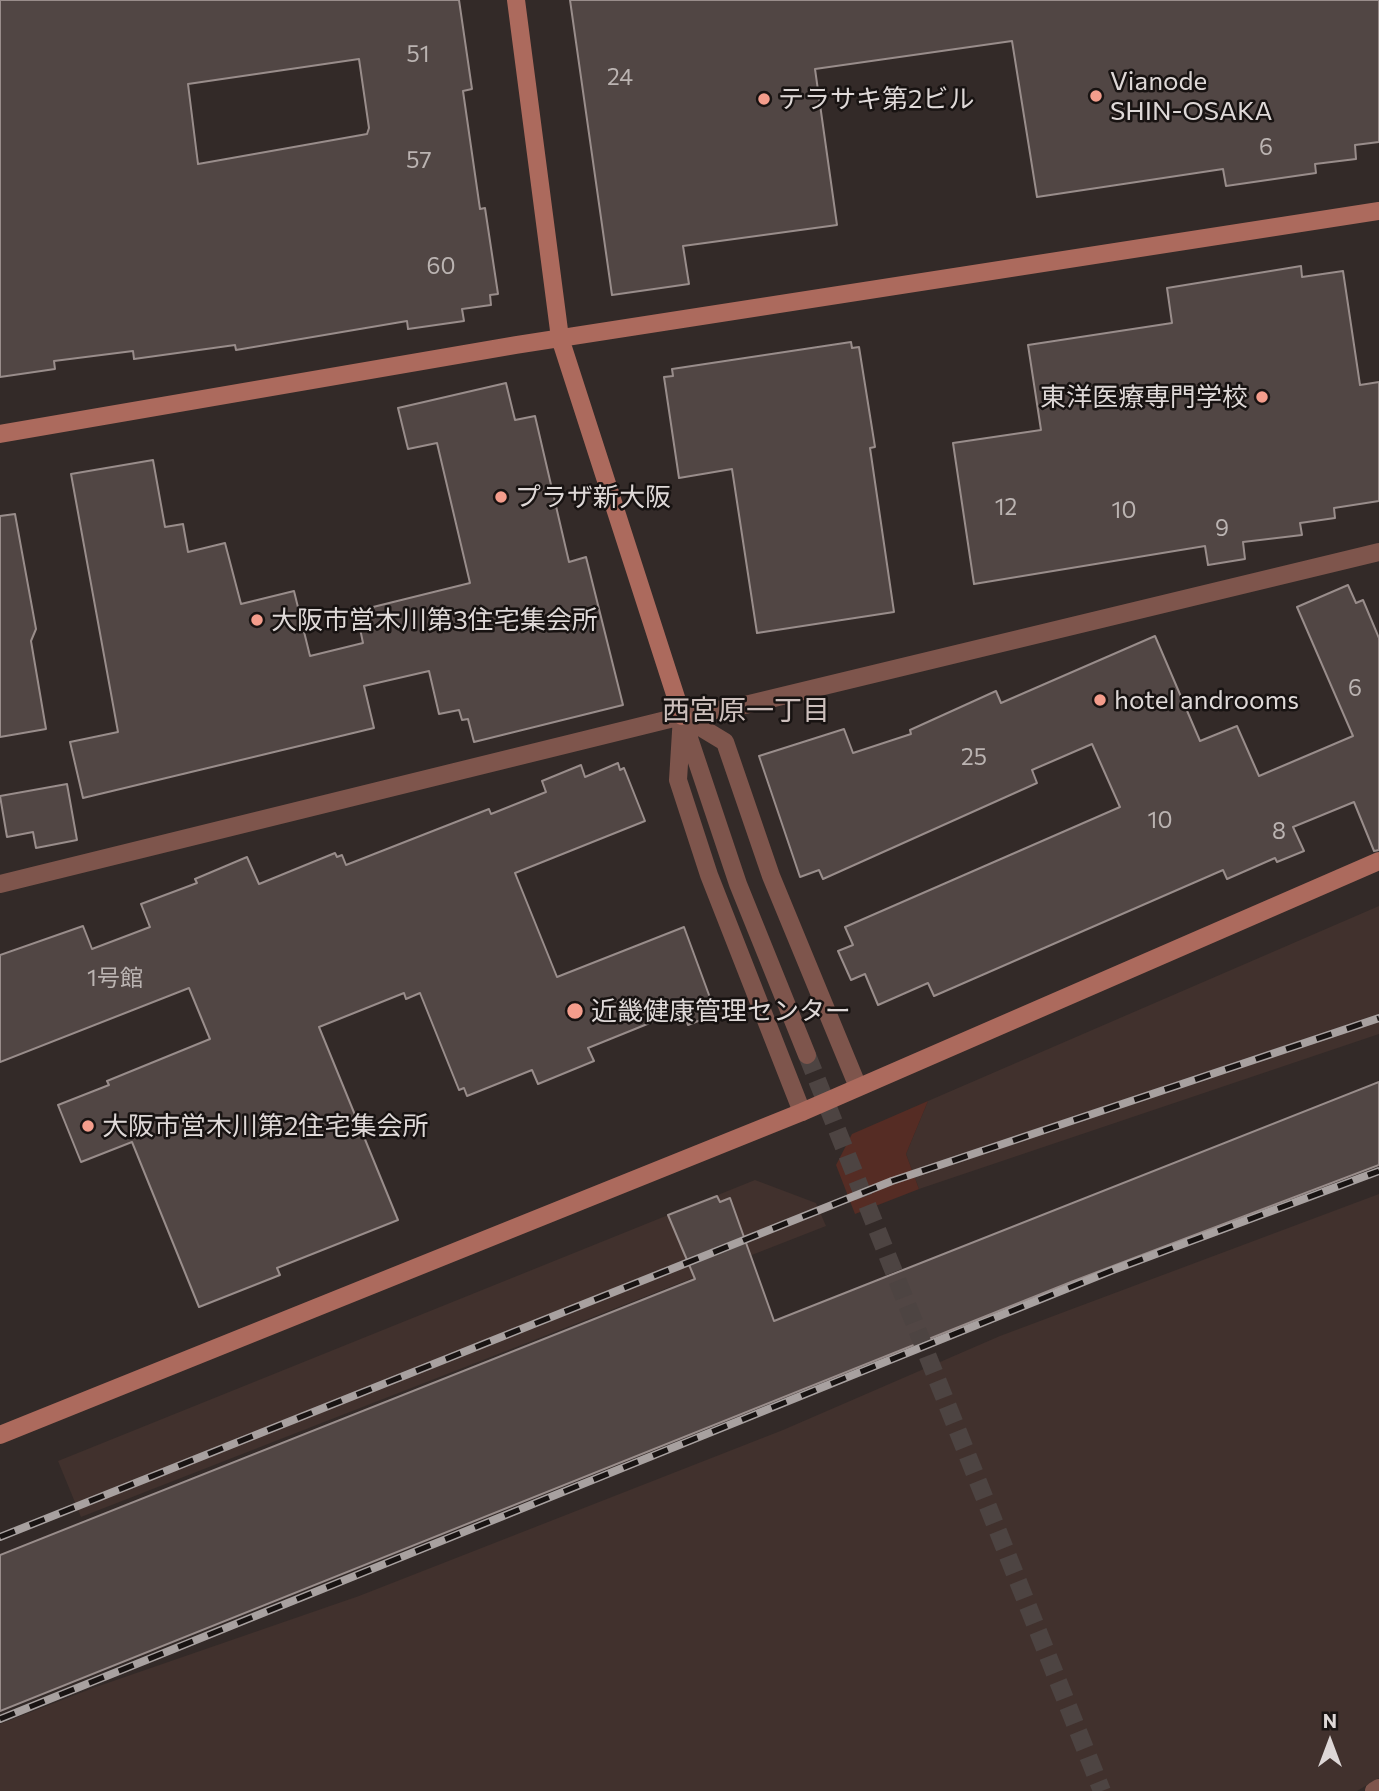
<!DOCTYPE html>
<meta charset="utf-8">
<style>
body{margin:0}
#map{position:relative;width:1379px;height:1791px;overflow:hidden;background:#332a28;font-family:Commissioner,sans-serif}
canvas{display:block}
.north{position:absolute;left:1295px;top:1707px;width:70px;height:70px;-webkit-text-stroke:5px #181312;paint-order:stroke;rotate:0deg;font-size:19px;font-weight:700;line-height:28px;text-align:center;color:#ded8d7}
.north::after{content:'';display:block;margin:auto;width:24px;height:32px;background:#ded8d7;clip-path:polygon(50% 0,100% 100%,50% 72%,0 100%)}
</style>
<div id="map">
<canvas width="1379" height="1791"></canvas>
<div class="north">N</div>
</div>
<script>
const ctx = document.querySelector('canvas').getContext('2d');
ctx.lineJoin = 'round';
function fill(path, color) { ctx.fillStyle = color; ctx.fill(path, 'evenodd'); }
function stroke(path, color, width, dash) { ctx.strokeStyle = color; ctx.lineWidth = width; ctx.lineCap = dash ? 'butt' : 'round'; ctx.setLineDash(dash || []); ctx.stroke(path); }
function drawText(font, color, halo, rows, align = 'center') {
  ctx.font = font + ' Commissioner,"Noto Sans JP",sans-serif'; ctx.lineWidth = 5; ctx.setLineDash([]); ctx.textBaseline = 'middle'; ctx.strokeStyle = halo; ctx.fillStyle = color; for (const [text, x, y, turn = 0] of rows) {
    ctx.save(); ctx.translate(x, y); ctx.rotate((+turn || 0) * Math.PI / 180); ctx.textAlign = isNaN(turn) ? turn : align; if (halo) ctx.strokeText(text, 0, 0); ctx.fillText(text, 0, 0); ctx.restore();
  }
}
fill(new Path2D(`
 M1379,906v128l-460,155 -13,-35 22,-53z
 M755,1180l61,23 10,23 -745,291 -23,-56z
 M1379,1194v584l-22,13h-1357v-67l93,-36 266,-92 424,-166 217,-94z`), '#41312d');
fill(new Path2D(`
 M928,1101l-22,53 13,35 -64,25 -19,-49 16,-31z`), '#552c24');
const building = new Path2D(`
 M0,0h459l13,89 -9,2 17,118 5,-1 13,86 -8,1 1,10 -29,4 2,12 -56,8 -1,-8 -171,29 -1,-5 -101,14 -1,-8 -79,10 1,8 -55,8zM359,59l10,69 -2,6 -169,30 -10,-80z
 M570,0h809v142l-24,3 1,14 -41,5 1,9 -90,13 -3,-17 -186,28 -25,-156 -197,28 22,156 -154,21 6,38 -77,11z
 M1301,266l1,11 41,-6 17,114 19,-3v119l-45,7 1,10 -35,5 2,12 -59,7 2,17 -37,6 -3,-19 -231,38 -21,-141 88,-13 -13,-85 144,-22 -5,-35z
 M851,342l1,6 7,-1 16,100 -5,1 24,164 -137,21 -25,-164 -53,9 -15,-101 9,-1 -1,-7z
 M506,383l9,37 20,-4 34,146 17,-5 37,148 -149,37 -6,-23 -6,1 -3,-10 -20,4 -10,-43 -65,15 10,42 -291,70 -13,-56 48,-10 -47,-258 82,-14 12,67 18,-3 5,28 37,-9 16,61 53,-13 16,65 53,-13 -5,-24 13,-3 -2,-8 101,-25 -33,-140 -29,6 -10,-41z
 M15,514l21,115 -5,12 15,88 -46,8v-221z
 M1348,585l8,18 7,-3 16,38v212l-5,1 -20,-49 -61,25 11,24 -27,11 -2,-4 -48,21 -4,-9 -289,126 -6,-13 -50,22 -13,-31 -14,6 -13,-29 15,-6 -8,-18 275,-120 -28,-63 -60,26 5,13 -214,96 -4,-9 -19,7 -41,-121 85,-27 9,24 58,-19 -1,-4 86,-39 5,12 154,-67 45,105 37,-15 22,50 94,-40 -56,-129z
 M618,763l2,7 4,-2 21,53 -130,52 42,104 127,-50 32,87 -28,11 -6,-15 -94,38 6,13 -56,23 -6,-14 -65,26 -3,-8 -5,2 -39,-97 -14,6 -2,-6 -85,34 79,193 -121,48 3,7 -81,32 -67,-165 -51,20 -23,-57 51,-20 -2,-4 103,-42 -21,-51 -189,74v-107l83,-29 9,23 58,-22 -9,-23 56,-21 -2,-4 52,-22 12,27 76,-31 2,4 5,-2 4,10 143,-56 2,5 55,-22 -4,-11 39,-16 4,12z
 M67,784l10,56 -41,8 -3,-16 -26,5 -7,-41z
 M1379,1082v83l-308,117 -1071,429v-156l695,-276 -27,-64 49,-19 3,6 10,-4 44,123z`);
fill(building, '#514644');
stroke(building, '#998d8b', 2);
stroke(new Path2D(`
 M807,1055l295,736`), '#4d4442', 18, [18, 9]);
stroke(new Path2D(`
 M682,716l43,26 46,134 87,211
 M682,716l-4,64 31,95 93,237
 M685,726l53,158 69,171
 M0,884l682,-168 63,-11 634,-153
 M1374,1791l5,-3`), '#7e554c', 18);
stroke(new Path2D(`
 M516,0l44,338 122,378
 M0,434l516,-89 863,-134
 M0,1435l802,-323 577,-251`), '#ac6a5d', 18);
const rail = new Path2D(`
 M0,1537l892,-356 487,-163
 M0,1719l1113,-449 266,-99`);
stroke(rail, '#a8a1a0', 8);
stroke(rail, '#181312', 5, [16]);
for (const [x, y, r, color] of [
 [1096,96,7,"#f49d8c"],
 [764,99,7,"#f49d8c"],
 [1262,397,7,"#f49d8c"],
 [501,497,7,"#f49d8c"],
 [257,620,7,"#f49d8c"],
 [1100,700,7,"#f49d8c"],
 [575,1011,9,"#f49d8c"],
 [88,1126,7,"#f49d8c"]
]) { const dot = new Path2D(); dot.arc(x, y, r, 0, 2 * Math.PI); ctx.fillStyle = color; ctx.fill(dot); stroke(dot, '#181312', 2.5); }
drawText('23px', '#bbb4b2', null, [
 ["51",418,54],
 ["24",620,77],
 ["6",1266,147],
 ["57",419,160],
 ["60",441,266],
 ["12",1006,507],
 ["10",1124,510],
 ["9",1222,528],
 ["6",1355,688],
 ["25",974,757],
 ["10",1160,820],
 ["8",1279,831],
 ["1号館",115,978]
]);
drawText('26px', '#ded8d7', '#181312', [
 ["Vianode",1110,81],
 ["SHIN-OSAKA",1110,111],
 ["テラサキ第2ビル",778,99],
 ["東洋医療専門学校",1248,397,"right"],
 ["プラザ新大阪",515,497],
 ["大阪市営木川第3住宅集会所",271,620],
 ["hotel androoms",1114,700],
 ["近畿健康管理センター",591,1011],
 ["大阪市営木川第2住宅集会所",102,1126]
], 'left');
drawText('28px', '#cdc0bd', '#181312', [
 ["西宮原一丁目",746,711]
]);
</script>
